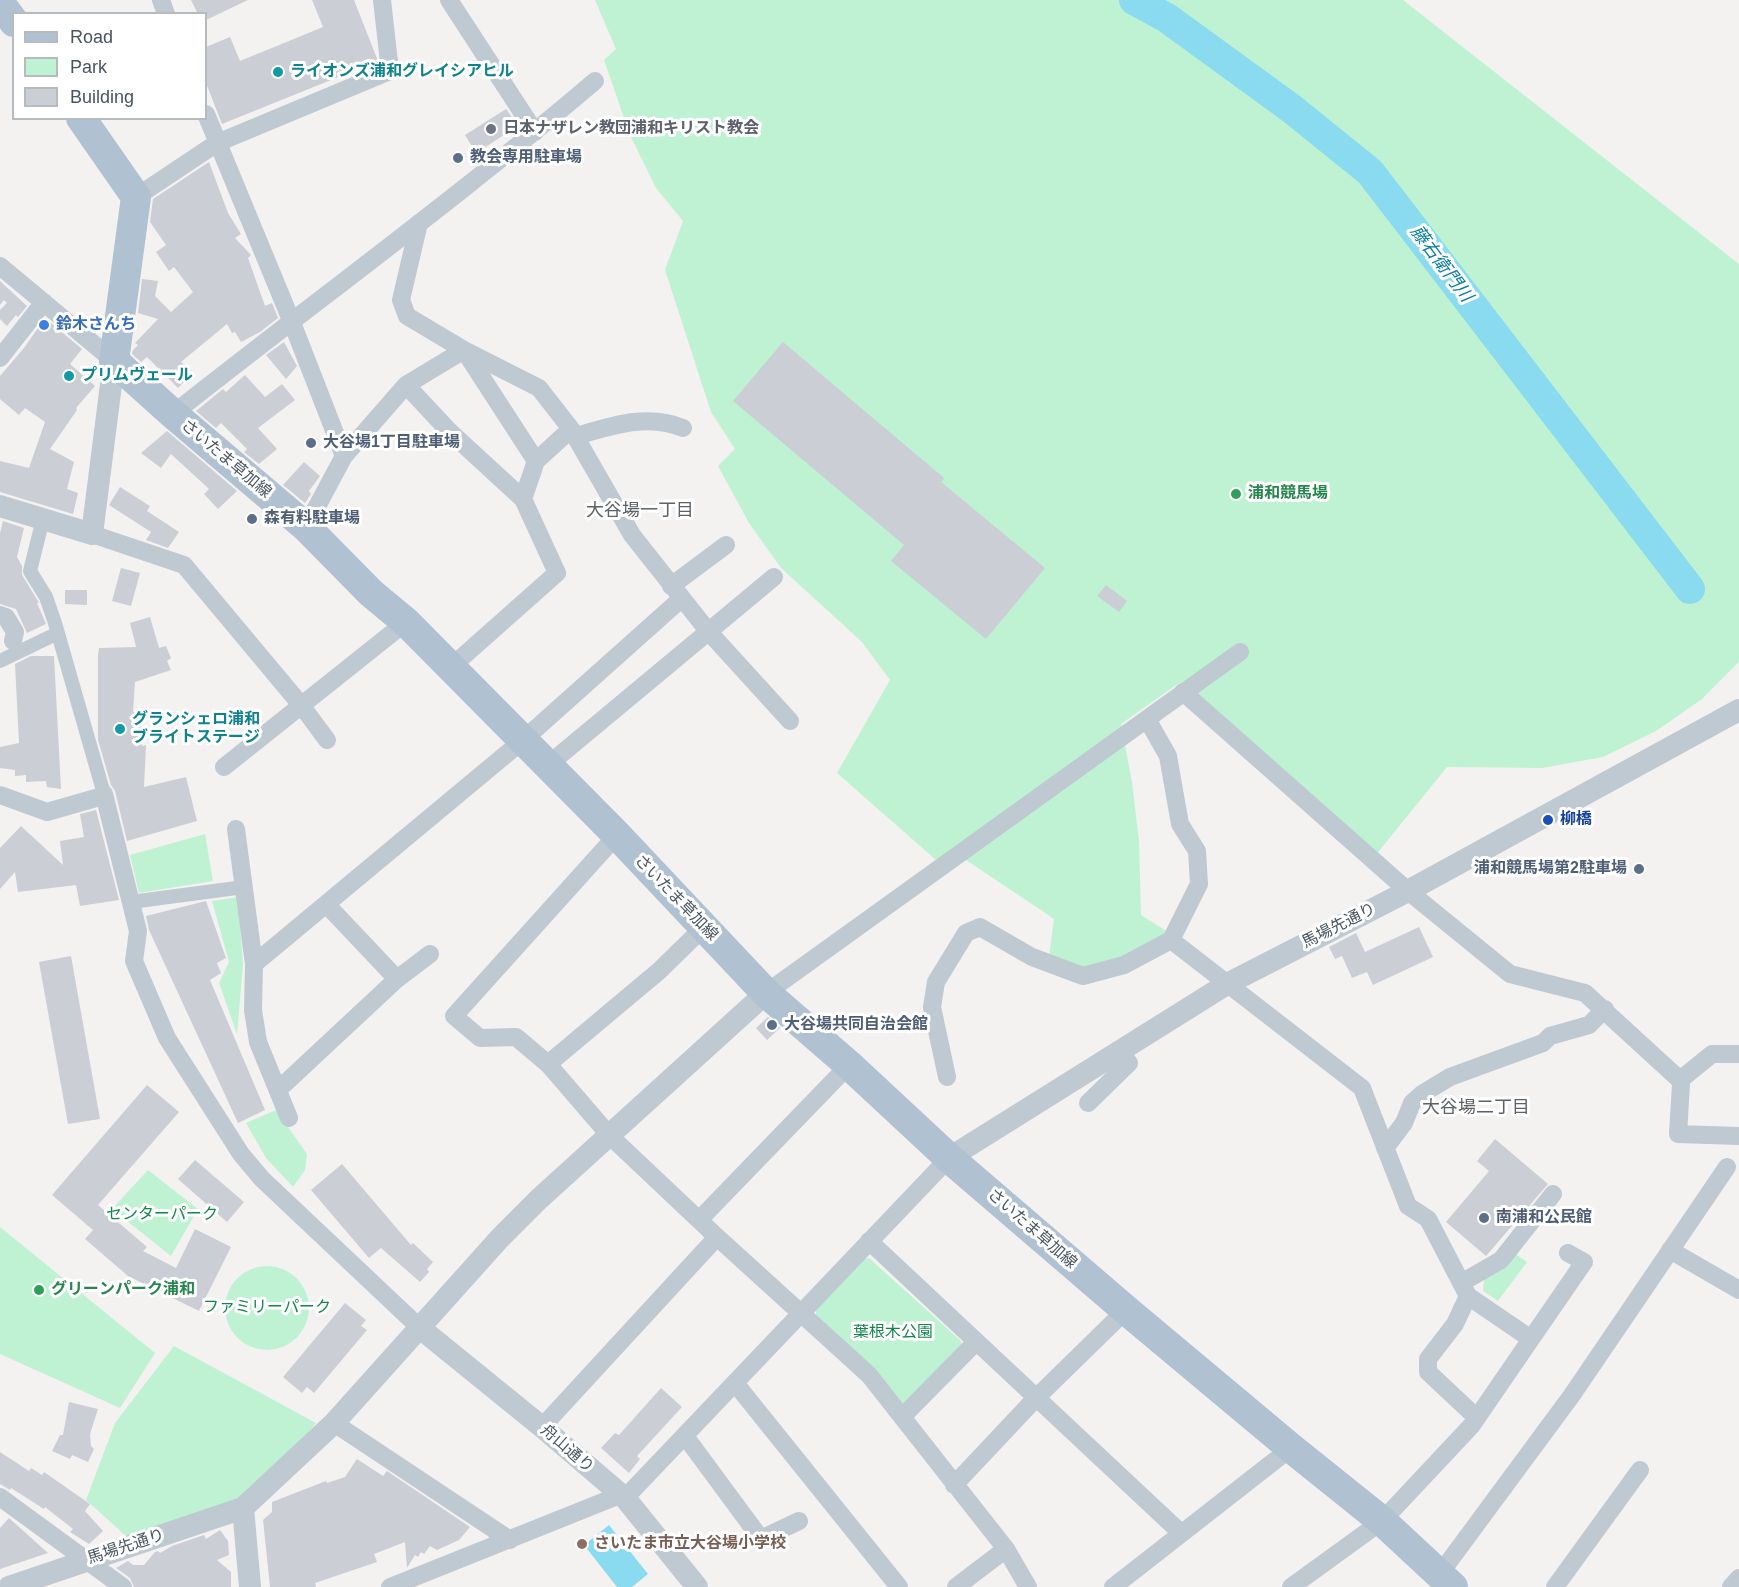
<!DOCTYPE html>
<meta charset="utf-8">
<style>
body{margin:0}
#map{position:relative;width:1739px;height:1587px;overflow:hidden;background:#f4f1f1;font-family:Arial,sans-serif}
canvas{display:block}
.legend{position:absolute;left:12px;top:12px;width:195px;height:108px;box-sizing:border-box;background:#fff;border:2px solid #b6bbbf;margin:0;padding:8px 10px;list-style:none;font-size:18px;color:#485560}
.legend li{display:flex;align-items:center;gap:12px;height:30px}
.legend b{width:30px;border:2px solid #b6bbbf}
</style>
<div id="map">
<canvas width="1739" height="1587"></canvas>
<ul class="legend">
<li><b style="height:8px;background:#b0c1d1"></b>Road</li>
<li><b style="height:16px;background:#bff2d3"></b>Park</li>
<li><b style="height:16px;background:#cbced4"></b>Building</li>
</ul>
</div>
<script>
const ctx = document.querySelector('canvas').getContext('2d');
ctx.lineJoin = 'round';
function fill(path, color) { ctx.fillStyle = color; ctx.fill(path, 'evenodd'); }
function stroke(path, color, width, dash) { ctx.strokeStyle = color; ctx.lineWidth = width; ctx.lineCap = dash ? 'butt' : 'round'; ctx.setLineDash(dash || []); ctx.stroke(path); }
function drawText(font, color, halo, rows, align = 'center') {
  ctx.font = font + ' Arial,"Noto Sans JP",sans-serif'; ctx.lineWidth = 6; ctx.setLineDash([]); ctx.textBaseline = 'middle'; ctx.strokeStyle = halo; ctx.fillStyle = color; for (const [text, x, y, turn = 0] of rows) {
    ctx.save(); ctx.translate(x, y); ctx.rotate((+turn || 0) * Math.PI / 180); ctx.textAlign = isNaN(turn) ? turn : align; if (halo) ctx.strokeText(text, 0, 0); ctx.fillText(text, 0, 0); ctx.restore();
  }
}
fill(new Path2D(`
 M595,0h808l336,264v398l-37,37 -46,32 -53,26 -61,11 -95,-1 -72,89 -187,-167 -9,-6 -58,41 11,58 7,59 2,74 27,17 -39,23 -42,13 -38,-11 5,-38 -103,-69 -15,10 -99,-87 53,-93 -28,-38 -81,-74 -32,-45 -31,-57 17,-17 -24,-37 -46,-142 18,-49 -27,-33 -26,-53 -26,-75 12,-11z
 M205,834l8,47 -74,12 -9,-38z
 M238,897l5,67 -6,70 -18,-51 10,-21 -17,-61z
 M276,1110l31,44 -2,16 -12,17 -27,-29 -20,-35z
 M148,1170l50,39 -27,47 -59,-47z
 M0,1227l155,126 -35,55 -120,-54z
 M1513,1252l14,10 -29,39 -15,-10 1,-11z
 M869,1258l92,83 1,5 -57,58 -5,-1 -84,-87v-9l47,-48z
 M225 1308a42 42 0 1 1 84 0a42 42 0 1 1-84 0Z
 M174,1346l142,77 -42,53 -37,24 -110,37 -41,-37 29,-77z`), '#bff2d3');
fill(new Path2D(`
 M609,1525l39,49 -16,13h-15l-33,-42z`), '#8bdbf0');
stroke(new Path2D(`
 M1134,0l33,18 125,91 78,63 320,417`), '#8bdbf0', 30);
fill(new Path2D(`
 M191,0h57l-42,20v-6h-8z
 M312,0h42l24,61 -156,63 -16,-41v-36l24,-10 10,24 83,-34z
 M506,109l12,17 -42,27 -11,-18z
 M209,162l19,51 13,21 -6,4 16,17 -3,3 17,48 7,-3 6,15 -18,14 -19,10 -6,-10 -3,1 -5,-9 -46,38 12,11 -15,15 -31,-31 -6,5 -9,-8 1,-4 5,-5 -3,-2 23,-24 -20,-6 4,-34 16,2 -3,15 16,16 22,-20 -19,-25 -5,4 -13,-19 10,-7 -16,-23 3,-23z
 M0,281l27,25 -9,11 -2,-2 -9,11 -7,-7v-9l7,-7 -3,-3 -4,5z
 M45,318l37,31 -12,15 25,22 -19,22 1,2 -27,39 24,13 -7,27 11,4 -5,21 -73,-22v-31l29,7 16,-46 -20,-14 -6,7 -19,-16v-23l24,-28z
 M284,342l13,24 -11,13 -20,-24z
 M783,342l161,136 -3,4 104,86 -59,71 -95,-78 13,-16 -171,-144z
 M245,375l20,22 17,-13 13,16 -37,28 19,21 -18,15 -15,-12 3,-3 -26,-26 -5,5 -20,-17 27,-22 3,3z
 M167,431l70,60 -19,18 -14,-15 5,-5 -38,-35 -10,14 -20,-15z
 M304,462l16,14 -11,15 2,3 -6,9 -22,-18z
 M120,487l30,19 -3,5 32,21 -11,16 -22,-8 5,-8 -42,-27z
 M3,521l21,7 -7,29 5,9v9l16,26 1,2h-2l9,21 -19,9 -11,-24 -16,-5v-71z
 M121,568l19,5 -9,33 -19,-5z
 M1106,585l21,16 -8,11 -22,-16z
 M65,590h22v15l-22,-1z
 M150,617l9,31 7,-2 5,12 -4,3 4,9 -36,12 -2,30 8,-1 1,35 4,-1 -2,42 42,-10 11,44 -70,20 -12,-50 -4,-6 -13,-45v-85l1,-7 37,-1 -6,-24z
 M31,656h23l7,133 -14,-2 -1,-6 -20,1v-7l-11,1v-6l-15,-2v-21l19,-4 -4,-79z
 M96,810l23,90 -39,6 -4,-21 -58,7 -3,-20 -15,17v-41l21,-22 42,39 -3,-24 24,-4 -4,-23z
 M206,901l20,57 -9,5 4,10 -11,7 55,130 -27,13 -89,-193 -3,-14z
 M1419,927l14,30 -60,28 -6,-13 -15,6 -10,-22 -7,3 -6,-12 27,-14 9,19z
 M71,956l29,163 -32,5 -29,-162z
 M768,1017l12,11 -13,12 -11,-12z
 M147,1085l32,27 -81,93 49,42 -4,4 33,17 19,-39 36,18 -32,64 -71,-35 -43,-37 8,-9 -41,-35z
 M1495,1139l53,45 -62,72 -40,-34 43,-51 -12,-10z
 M195,1160l49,42 -17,20 -49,-43z
 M342,1164l69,81 2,-2 20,19 -6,7 2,3 -9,10 -39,-34 -12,10 -58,-68z
 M345,1303l21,17 -5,6 6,4 -53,63 -7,-6 -5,6 -19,-16z
 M661,1388l21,19 -45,49 3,3 -11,14 -28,-25 14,-15 4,2z
 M69,1402l29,7 -8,25 1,12 3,3 -6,13 -16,-7 -2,4 -18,-8 8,-16h3z
 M0,1452l29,19 2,-3 11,7 2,-3 46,32 -5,7 18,20 -14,13 -19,-12 3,-3 -28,-22 -1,2 -33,-21 -1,2 -10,-6z
 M357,1459l26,17 4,-5 83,56 -11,13 -22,10 -7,-4 -6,8 -3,-2 -3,5 -3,-2 -8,13 -2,-26 -31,12 3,8 -62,21 1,4h-46l-7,-67 9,-8v-10l54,-21 1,2 18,-6z
 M9,1518l39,35 -48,16v-41z
 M220,1530l8,11 1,14 -12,5 14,12v15h-97l-4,-9 -14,-10 12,-7 5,4h11l11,-13 3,-1 2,2 12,-7 32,-11 2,4z`), '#cbced4');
stroke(new Path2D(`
 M43,519l-13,52 16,26 9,26 49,171
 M0,661l58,-28
 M131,902l113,-15`), '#bfc9d1', 14);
stroke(new Path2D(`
 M161,0l5,14
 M449,0l86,132
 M206,114l85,206 53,136 -38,71
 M136,197l81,-54 173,-72 -8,-71
 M419,223l-18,77 6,16 57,34 75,38 32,41
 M0,266l114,95
 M0,358l44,-56
 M406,385l43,46 74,68
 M173,414c140,-111 286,-217 422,-333
 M576,436c35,-10 72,-23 107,-8
 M344,456l62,-71 58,-35 72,111
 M92,534l92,31 117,140 26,35
 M671,586l55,-41
 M0,615l6,2 9,15 -2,9
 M451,667l106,-94 -34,-74 13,-38 35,-32 61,106 76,96 82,90
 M1183,692l225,199 102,83 75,19 95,87
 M548,765l226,-188
 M224,767l182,-145
 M104,794l34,137 -4,30 33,77 74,116 21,25 158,149
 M0,795l47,17 56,-16
 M236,829l18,135 268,-223 159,-142
 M327,905l70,74
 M704,927l-45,44 -111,93 62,72 107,101 152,138 137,174 22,38
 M1171,940l191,148 46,118 20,13 40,77 63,43 -59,86 -90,96 -91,66
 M254,964l-1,46 5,32 31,76
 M766,993l474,-341
 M1739,1054h-27l-32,26 1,4 -3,50 61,2
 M548,1064l-32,-27 -36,1 -26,-22 163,-181
 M947,1077l-15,-70 4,-25 30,-49 14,-6 52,30 51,19 41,-11 47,-25 28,-56 -2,-33 -17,-27 -12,-68 -21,-37
 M279,1089l118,-110 33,-25
 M1088,1103l41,-40 -10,-12
 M1385,1148l19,-25 8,-20 10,-9 28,-17 93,-34 7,-7 39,-11 16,-16
 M699,1220l150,-155
 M869,1241l312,292
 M1670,1250l69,40
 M1461,1283l40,-23 52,-66
 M1468,1296l-13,28 -27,35v13l49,46
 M1531,1339l53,-77 -16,-9
 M735,1383l164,204
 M902,1417l74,-75
 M334,1423l176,117
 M542,1427l175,-190
 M685,1436l76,103 38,-18
 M954,1485l81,-86 91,-89
 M0,1497l123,90
 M625,1498l324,-340
 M1439,1575l133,-180 155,-228
 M390,1587l230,-92
 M956,1587l50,-38
 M1113,1587l178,-139
 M1555,1587l85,-117
 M1731,1587l8,-9`), '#bfc9d1', 18);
stroke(new Path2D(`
 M0,506l92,28 22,-173
 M949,1158l278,-174 181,-93 331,-181
 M420,1328l122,99 83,71 72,89
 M9,1587l234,-79
 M250,1587l-7,-79 91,-85 166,-185 39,-39 227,-206`), '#bfc9d1', 22);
stroke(new Path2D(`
 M0,3l14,19
 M81,118l55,79 -22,164 59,53 133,113 65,66 35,29 211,213 149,158 83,72 100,93 177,152 165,138 91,73 71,66`), '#b0c1d1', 30);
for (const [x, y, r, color] of [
 [278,72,6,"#0f9aa8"],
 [491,129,6,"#6b7280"],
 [458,158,6,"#5c6f8a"],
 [44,325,6,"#3f7fe0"],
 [69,376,6,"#0f9aa8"],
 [311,443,6,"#5c6f8a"],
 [1236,494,6,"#2e9e5b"],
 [252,519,6,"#5c6f8a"],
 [120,729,6,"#0f9aa8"],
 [1548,820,6,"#1a4fb4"],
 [1639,869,6,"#5c6f8a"],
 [772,1025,6,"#5c6f8a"],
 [1484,1218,6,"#5c6f8a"],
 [39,1290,6,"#2e9e5b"],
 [582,1544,6,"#8d6e63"]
]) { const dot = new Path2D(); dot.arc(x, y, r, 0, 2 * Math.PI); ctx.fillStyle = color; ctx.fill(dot); stroke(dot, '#fff', 2); }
drawText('bold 16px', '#0d838f', '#fff', [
 ["ライオンズ浦和グレイシアヒル",290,72],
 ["プリムヴェール",81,376],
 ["グランシェロ浦和",132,720],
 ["ブライトステージ",132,738]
], 'left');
drawText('bold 16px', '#5b616d', '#fff', [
 ["日本ナザレン教団浦和キリスト教会",503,129]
], 'left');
drawText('bold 16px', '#4e5e75', '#fff', [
 ["教会専用駐車場",470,158],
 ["大谷場1丁目駐車場",323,443],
 ["森有料駐車場",264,519],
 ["浦和競馬場第2駐車場",1627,869,"right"],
 ["大谷場共同自治会館",784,1025],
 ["南浦和公民館",1496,1218]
], 'left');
drawText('bold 16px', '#366cbe', '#fff', [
 ["鈴木さんち",56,325]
], 'left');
drawText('16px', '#485560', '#fff', [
 ["さいたま草加線",226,459,40],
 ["さいたま草加線",676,898,46],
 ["馬場先通り",1339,926,-27],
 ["さいたま草加線",1032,1229,41],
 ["舟山通り",567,1449,41],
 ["馬場先通り",126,1547,-18]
]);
drawText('bold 16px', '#27864d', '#fff', [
 ["浦和競馬場",1248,494],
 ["グリーンパーク浦和",51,1290]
], 'left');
drawText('bold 16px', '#164399', '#fff', [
 ["柳橋",1560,820]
], 'left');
drawText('16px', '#14864d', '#fff', [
 ["センターパーク",162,1215],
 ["ファミリーパーク",267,1308],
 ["葉根木公園",893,1333]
]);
drawText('bold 16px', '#785e54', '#fff', [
 ["さいたま市立大谷場小学校",594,1544]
], 'left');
drawText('italic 18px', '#087d9c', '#fff', [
 ["藤右衛門川",1441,264,53]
]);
drawText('18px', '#5d6267', '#fff', [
 ["大谷場一丁目",640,511],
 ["大谷場二丁目",1476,1108]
]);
</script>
